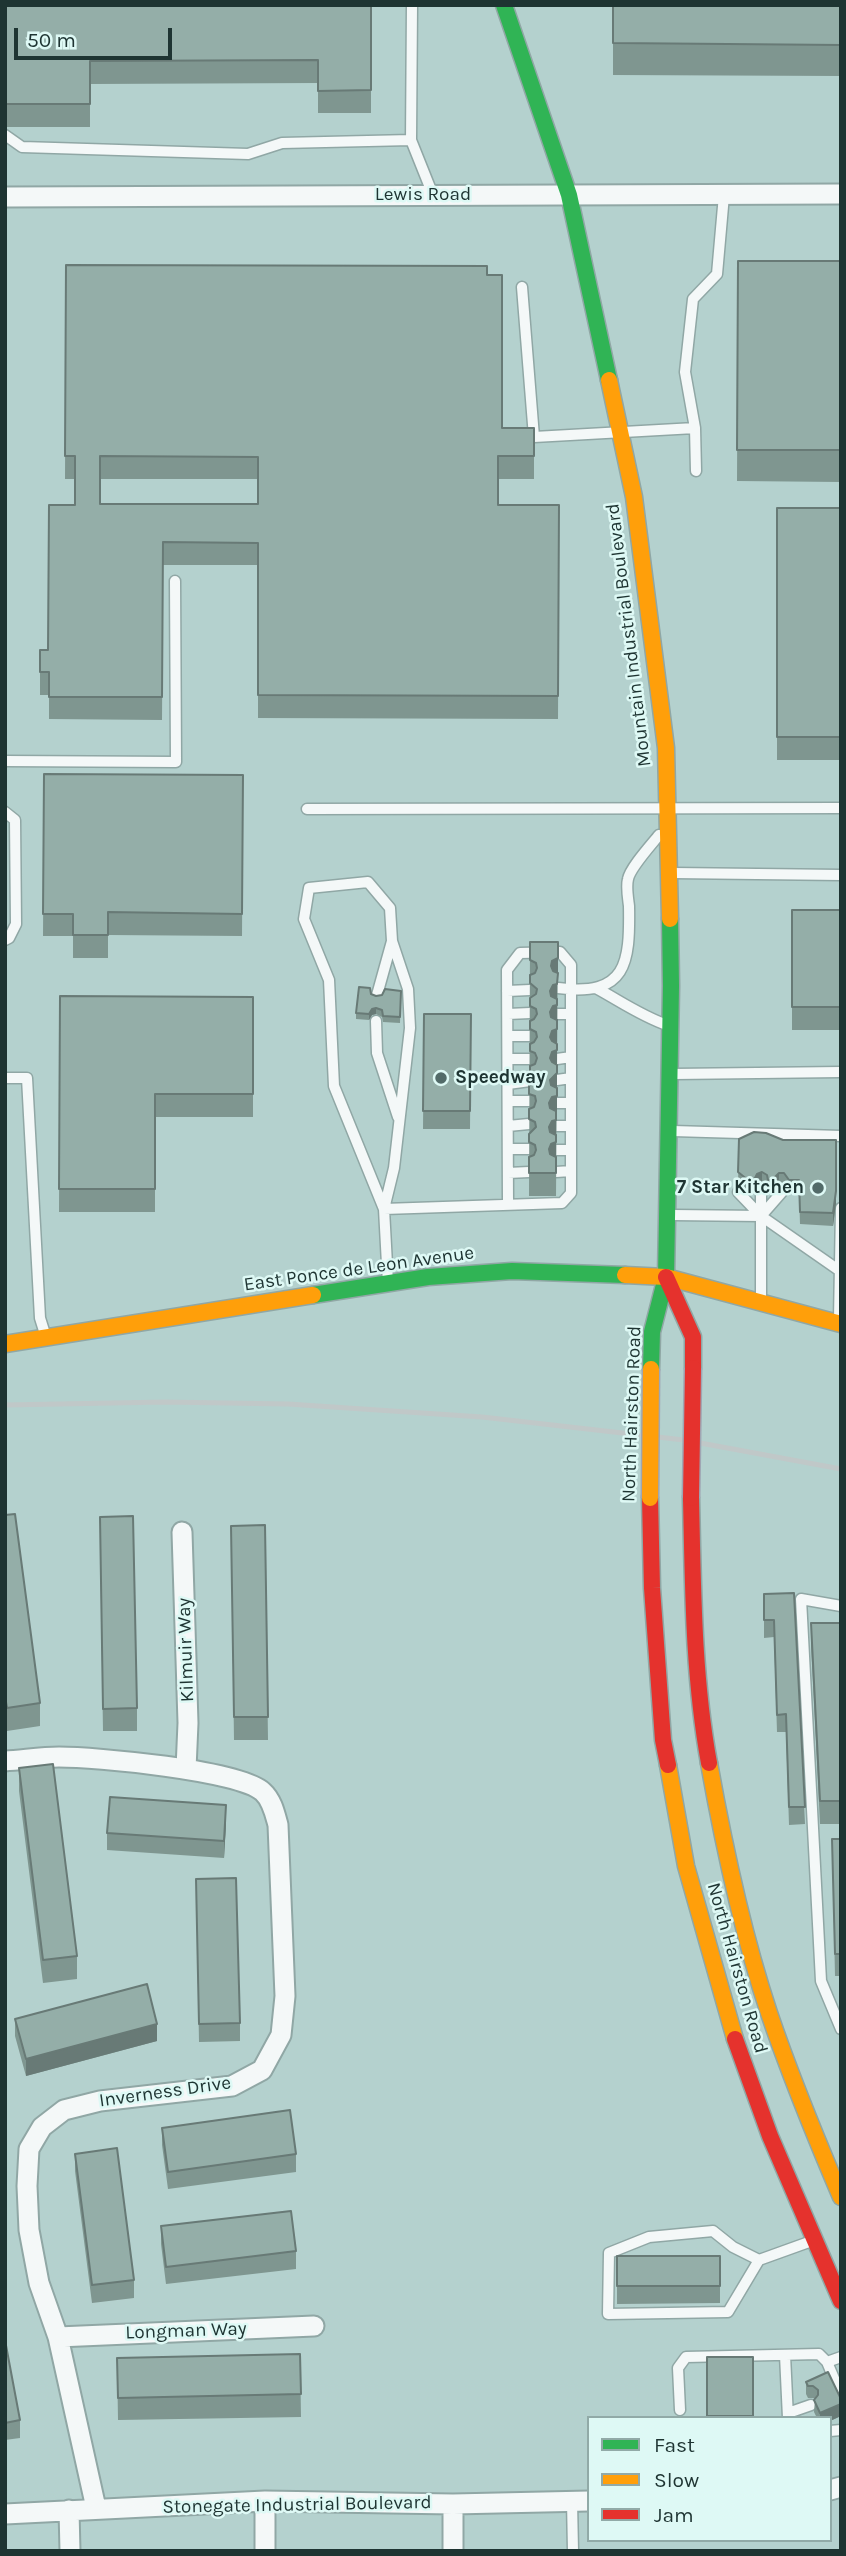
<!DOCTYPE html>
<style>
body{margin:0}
#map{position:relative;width:846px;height:2556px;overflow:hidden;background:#b4d1ce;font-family:Karla,sans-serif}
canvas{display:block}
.frame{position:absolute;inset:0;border:7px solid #1e3432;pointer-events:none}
.legend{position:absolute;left:587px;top:2416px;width:245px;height:126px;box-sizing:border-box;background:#def9f5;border:2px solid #91aaa7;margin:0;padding:9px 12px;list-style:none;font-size:21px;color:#1e3432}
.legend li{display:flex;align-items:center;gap:14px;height:35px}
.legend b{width:35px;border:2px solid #91aaa7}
.scale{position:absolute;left:14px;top:28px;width:158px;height:32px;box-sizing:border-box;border:4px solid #1e3432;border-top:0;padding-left:9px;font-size:21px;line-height:24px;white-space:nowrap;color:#1e3432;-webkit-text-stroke:5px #def9f5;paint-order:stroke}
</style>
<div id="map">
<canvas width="846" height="2556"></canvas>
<div class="frame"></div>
<ul class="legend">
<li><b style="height:9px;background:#30b455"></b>Fast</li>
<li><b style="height:9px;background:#ff9f0a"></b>Slow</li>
<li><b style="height:9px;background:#e5322d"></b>Jam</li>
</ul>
<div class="scale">50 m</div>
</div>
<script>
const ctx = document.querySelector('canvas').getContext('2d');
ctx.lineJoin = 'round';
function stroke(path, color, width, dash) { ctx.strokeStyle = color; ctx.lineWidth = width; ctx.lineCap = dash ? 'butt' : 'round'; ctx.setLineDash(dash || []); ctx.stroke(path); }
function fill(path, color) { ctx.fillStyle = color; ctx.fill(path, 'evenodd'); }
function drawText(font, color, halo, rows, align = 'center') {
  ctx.font = font + ' Karla,sans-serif'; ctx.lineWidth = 5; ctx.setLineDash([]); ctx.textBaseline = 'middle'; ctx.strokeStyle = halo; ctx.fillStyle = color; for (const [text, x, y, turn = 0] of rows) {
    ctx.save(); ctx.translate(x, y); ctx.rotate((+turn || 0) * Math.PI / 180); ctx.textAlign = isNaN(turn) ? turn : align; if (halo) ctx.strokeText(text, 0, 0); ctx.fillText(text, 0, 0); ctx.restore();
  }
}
const lane = new Path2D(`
 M412,5l-1,135 22,55
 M5,135l17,12 226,7 34,-11 129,-3
 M522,287l12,150 161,-9
 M696,471l-1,-43 -10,-56 8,-73 24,-25 7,-79
 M5,761l171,1 -1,-181
 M307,809l534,-1
 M5,812l10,8 1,104 -7,14 -4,2
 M673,873l168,2
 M368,882l22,26 2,33 16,48 2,39 -16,140 -10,41 -50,-123 -5,-106 -25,-61 5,-31z
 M558,988c69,9 72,-25 71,-82 -1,-8 -3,-19 -1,-27 2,-11 23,-34 31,-44
 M596,988c24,13 45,28 71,37
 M507,991l23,-1
 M377,995l15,-54
 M508,1014l22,-1
 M557,1014h14
 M376,1021l1,32 21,64
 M508,1036h22
 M508,1059h22
 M557,1059l14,-2
 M674,1074l167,-2
 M5,1078h22l13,240 5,16
 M557,1080l14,-2
 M508,1084l22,-3
 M508,1101h21
 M557,1103h14
 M508,1126l21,-2
 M556,1126h15
 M673,1131l168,5
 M508,1149h21
 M556,1150h15
 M556,1172l15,-1
 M508,1173l21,-1
 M738,1192l23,24 79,55
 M761,1192v24
 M673,1215l88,1v82
 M761,1216l21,-24
 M388,1283l-4,-74 178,-6 9,-10v-228l-11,-13 -40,1 -13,17 1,234
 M839,1319l2,-111
 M841,1606l-40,-7 20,382 20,48
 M759,2260l-31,52 -120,2 1,-61 40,-16 64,-6 20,16 26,13 50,-18
 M785,2355l3,63
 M841,2357l-14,5 14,33
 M680,2410l-2,-42 8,-11 133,-3 8,8
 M788,2413l23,-8
 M830,2431l11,-1
 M572,2501l1,50`);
const street = new Path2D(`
 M5,197l836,-3
 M182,1532l6,191 -2,46
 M5,1761c18,-1 36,-4 54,-4 35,0 181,13 204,35 9,8 12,22 15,33l7,171 -4,39 -19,35 -30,16 -132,15 -36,9 -22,17 -13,22 -2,37 2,44 10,53 19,54 38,171
 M58,2337l256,-11
 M830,2490l11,-3
 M265,2501v50
 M453,2504v47
 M69,2510l1,41
 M5,2514l260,-13 188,3 136,-3`);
const fast = new Path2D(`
 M504,5l65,190 40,185
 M313,1295l115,-18 84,-6 113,4
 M651,1369l1,-37 14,-55 5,-291 -1,-67`);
const slow = new Path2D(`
 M609,380l25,117 32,251 4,171
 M625,1275l41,2 175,47
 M5,1344l308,-49
 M709,1763c15,84 33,169 60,250 21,62 46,123 72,184
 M668,1765l18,101 49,173`);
const jam = new Path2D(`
 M666,1277l27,60v31
 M650,1498l2,90 11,152 5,25
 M691,1498c2,88 2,178 18,265
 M735,2039l35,97 71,165`);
stroke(lane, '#90a7a5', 13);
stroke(street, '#90a7a5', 23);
stroke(fast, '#90a7a5', 19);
stroke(slow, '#90a7a5', 19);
stroke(jam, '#90a7a5', 19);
stroke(lane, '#f4f8f8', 10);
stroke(street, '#f4f8f8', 19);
stroke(fast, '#30b455', 16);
stroke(slow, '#ff9f0a', 16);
stroke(jam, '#e5322d', 16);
stroke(new Path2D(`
 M5,1405l160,-3 123,2 194,13 202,23 157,29`), '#c0c8c8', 5);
const slowBridge = new Path2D(`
 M650,1498l1,-129`);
const jamBridge = new Path2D(`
 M691,1498l2,-130`);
stroke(slowBridge, '#9fa6b3', 19, []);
stroke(jamBridge, '#9fa6b3', 19, []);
stroke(slowBridge, '#ff9f0a', 16);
stroke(jamBridge, '#e5322d', 16);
fill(new Path2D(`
 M5,5h366v108h-53v-30l-228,1v43h-85z
 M613,5h228v71l-228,-1z
 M738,261h103v221l-104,-1z
 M66,265l421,10 15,153h32v51h-36v26h61l-1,214 -300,-1v-153h-95l-1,155 -113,-1v-24h-9v-45h8l27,-145v-26h-10zM100,479h158v25h-158z
 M777,508h64v252h-64z
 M44,774l199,1 -1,161 -134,-1v23h-35v-22h-30z
 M792,910h49v120h-49z
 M530,942h28l-2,254h-27z
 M401,991l-1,32 -17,-1 -1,-5 -6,-3 -4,1 -3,5 -13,-1v-6l15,-19 5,2z
 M60,996l193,1v120h-98v95h-96z
 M424,1014h47l-1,115h-47z
 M739,1139l97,64 -3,23 -33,-2 -1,-32h-10l-5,-7h-5l-7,7h-4l-1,-4 -5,-3 -5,1 -3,6h-6l-10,-7z
 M5,1515l35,188v23l-33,5 -2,-13z
 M265,1525l3,215h-34l-3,-214z
 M100,1540l37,168v23h-34z
 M794,1593l11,231 -16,1 -3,-93h-9l-3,-95 -10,1v-44z
 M811,1623h30v201h-21l-9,-178z
 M19,1768l58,188v23l-34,4 -24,-192z
 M226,1822l-2,36 -117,-8v-17z
 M832,1839h9v137h-6z
 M196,1879l44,144v18l-41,1z
 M15,2019l142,22 -131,35 -11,-40z
 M162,2128l134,26v18l-128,17 -6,-44z
 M75,2154l59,126v18l-42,5 -17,-132z
 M161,2226l135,25v18l-130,15 -5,-40z
 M617,2256h103v47l-103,1z
 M5,2340l15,80v18l-15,2z
 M300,2354l1,63 -183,3 -1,-62z
 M707,2357h46v61h-46z
 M806,2382l35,17v17l-11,5v-3h-13l-3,-6 1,-13 -2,-1h-5l-2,-4z`), '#7f9690');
fill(new Path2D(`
 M558,958v23l-7,-15 1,-5z
 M557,984v44l-4,1 -3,5v-43l3,-6z
 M376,1008v6l-4,1 -3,5v-6l3,-5z
 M557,1029v90l-5,1 -3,5 1,-88 2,-6z
 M556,1120v76v-31l-7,7v-45l3,-6z
 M762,1172v13l-5,1 -3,6v-12l3,-6z
 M779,1173v12l-7,7v-12z
 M836,1191v12l-3,23v-13z
 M226,1805v17l-2,36v-17z
 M157,2024v17l-131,35v-17z
 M841,2404v12l-11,5v-3h-10v-5z`), '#687a76');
const building = new Path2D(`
 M5,5h366v85l-53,1v-31l-228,1v43h-85z
 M613,5h228v40l-228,-2z
 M738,261h103v189h-104z
 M66,265l421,1v9h15v153h32v28h-36v49h61l-1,191 -300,-1v-152l-95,-1 -1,155h-113v-25h-9v-22h8l1,-145h26v-49h-10zM100,456l158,1v47h-158z
 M777,508h64v229h-64z
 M44,774l199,1 -1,139 -134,-2v23h-35v-21h-30z
 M792,910h49v97h-49z
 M530,942h28v16l-6,3 -1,5 2,5 5,2 -1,11 -4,1 -3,6 1,5 6,3v6l-4,1 -3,6 1,5 6,3v9l-5,2 -2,6 2,4 5,3v6l-5,2 -2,6 2,4 5,3v8l-7,7 1,5 6,3v8l-5,1 -3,6 1,5 6,3v9l-4,1 -3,6 1,5 6,3v7l-5,2 -2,5 1,5 6,3v16h-27v-16l5,-2 2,-5 -1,-5 -6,-3v-8l7,-7 -1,-5 -6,-3v-10l5,-2 2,-6 -1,-5 -6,-2v-8l7,-7 -1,-5 -5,-3v-5l5,-2 2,-6 -2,-5 -5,-2v-7l4,-2 3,-5 -1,-5 -6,-3v-8l4,-2 3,-5 -1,-5 -6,-3v-8l6,-4 1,-5 -7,-6v-8l5,-2 2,-5 -1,-5 -6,-3z
 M359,987l11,1 1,6 5,2 6,-1 3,-6 16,2 -1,26 -17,-1 -1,-6 -6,-2 -4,1 -3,5 -13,-1z
 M60,996l193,1v97h-98v95h-96z
 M424,1014h47l-1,97h-47z
 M754,1132l12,1 17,7h53v51l-3,22 -33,-1 -1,-32h-10l-5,-7h-5l-7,7h-4l-1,-5 -5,-3 -5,2 -3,6h-6l-10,-8 1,-33z
 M15,1514l25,189 -33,5 -2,-12v-181z
 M133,1516l4,192 -34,1 -3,-192z
 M265,1525l3,192h-34l-3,-191z
 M794,1593l11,214h-16l-3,-93 -9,1 -3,-95h-10v-26z
 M811,1623h30v178h-21z
 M53,1764l24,192 -34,4 -24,-192z
 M110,1797l116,8 -2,36 -117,-8z
 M832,1839h9v115h-6z
 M236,1878l4,145 -41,1 -3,-145z
 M147,1984l10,40 -131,35 -11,-40z
 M290,2110l6,44 -128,18 -6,-44z
 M117,2148l17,132 -42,5 -17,-131z
 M291,2211l5,40 -130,16 -5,-41z
 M617,2256h103v30h-103z
 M5,2340l15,80 -15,3z
 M300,2354l1,40 -183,4 -1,-40z
 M707,2357h46v59h-46z
 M828,2372l13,27v5l-21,9 -6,-13 4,-5v-5l-5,-4h-5l-2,-4z`);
fill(building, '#94aea8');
stroke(building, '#687a76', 2);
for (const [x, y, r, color] of [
 [441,1078,7,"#526b69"],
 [818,1188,7,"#526b69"]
]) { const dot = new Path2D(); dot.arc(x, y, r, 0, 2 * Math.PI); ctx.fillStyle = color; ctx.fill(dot); stroke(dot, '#def9f5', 2.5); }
drawText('19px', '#1e3432', '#def9f5', [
 ["Lewis Road",423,195],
 ["Mountain Industrial Boulevard",629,635,-97],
 ["East Ponce de Leon Avenue",359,1269,-8],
 ["North Hairston Road",632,1414,-88],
 ["Kilmuir Way",186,1650,-92],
 ["North Hairston Road",737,1968,74],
 ["Inverness Drive",165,2092,-8],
 ["Longman Way",186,2331,-2],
 ["Stonegate Industrial Boulevard",297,2505,-1]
]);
drawText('bold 19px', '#1e3432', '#def9f5', [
 ["Speedway",455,1078],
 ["7 Star Kitchen",804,1188,"right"]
], 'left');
</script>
